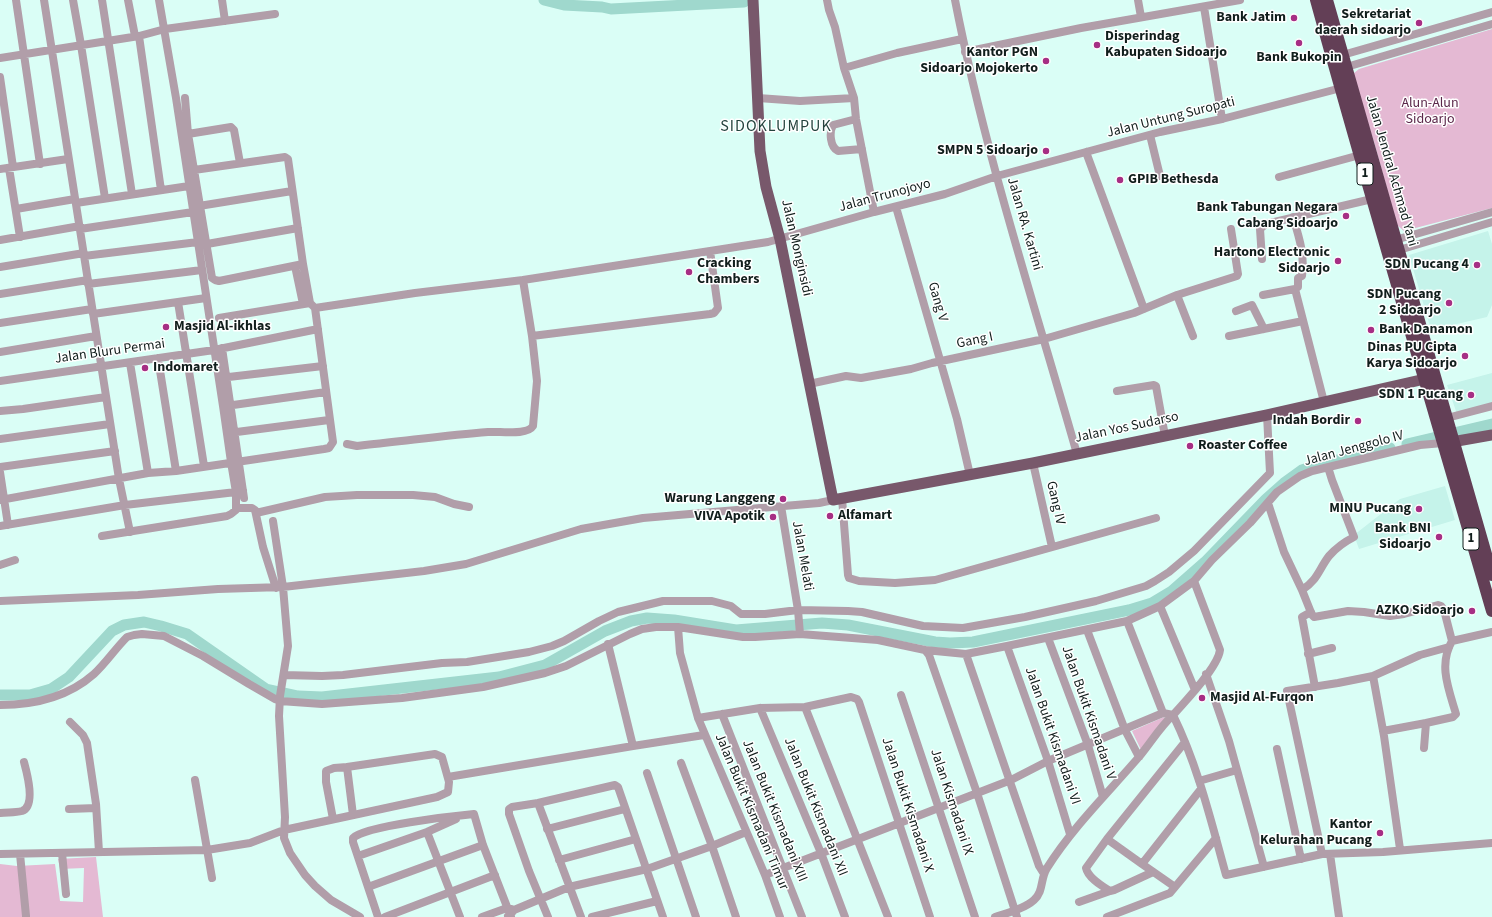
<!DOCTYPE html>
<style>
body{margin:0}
canvas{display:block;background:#dafef6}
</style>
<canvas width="1492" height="917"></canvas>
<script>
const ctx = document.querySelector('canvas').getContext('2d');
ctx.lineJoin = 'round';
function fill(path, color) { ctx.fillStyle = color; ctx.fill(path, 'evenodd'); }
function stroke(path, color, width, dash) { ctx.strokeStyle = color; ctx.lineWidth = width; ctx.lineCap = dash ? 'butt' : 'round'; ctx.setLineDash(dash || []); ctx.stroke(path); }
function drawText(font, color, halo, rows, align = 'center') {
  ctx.font = font + ' "Source Sans 3",sans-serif'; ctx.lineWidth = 3; ctx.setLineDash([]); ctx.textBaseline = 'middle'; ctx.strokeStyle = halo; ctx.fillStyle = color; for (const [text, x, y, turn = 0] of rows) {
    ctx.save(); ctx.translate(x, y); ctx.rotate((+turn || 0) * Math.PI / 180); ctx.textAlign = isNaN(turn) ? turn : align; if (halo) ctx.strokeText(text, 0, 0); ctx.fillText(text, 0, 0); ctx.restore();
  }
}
fill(new Path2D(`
 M1488,231l4,13v61l-5,12 -56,13 -22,-75z
 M1492,373v32l-35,9 -10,-29z
 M1445,486l10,34 -96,29 -5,-14 46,-36z`), '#c5f3ea');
fill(new Path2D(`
 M1492,29v179l-88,23 -7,-6 -23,-83 -20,-61v-8l5,-4z
 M1164,717l2,4 -24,31 -10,-21z
 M96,857l7,60h-103v-53l17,2 38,-2 5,37 23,1 1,-34 -24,1 -2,-10z`), '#e4b9d3');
stroke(new Path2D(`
 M544,0l20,5 38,2 9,2 133,-7
 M1407,444l85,-20
 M0,695h30l21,-6 18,-12 43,-46 12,-6 20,-3 17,4 26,8 79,55 32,7 24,1 177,-20 46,-12 60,-34 26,-10 16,-3 27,2 62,10 86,-7 26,2 87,17 15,1 23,-1 156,-32 23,-7 20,-12 33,-29 61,-63 18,-16 18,-13 18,-6 70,-16`), '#9fd8cd', 11);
stroke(new Path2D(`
 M16,0l24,164
 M44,0l75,479 11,53
 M73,0l8,45 24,153
 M102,0l30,194
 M128,0l7,36
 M222,0l3,21
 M827,0l2,10 6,17 9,41 10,30 2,21 18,93
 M955,0c30,154 79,303 122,454
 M1138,0l3,17
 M1204,7l18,112
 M139,36l22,154
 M965,52l116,-24 159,-28
 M1339,56l153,-44
 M0,58l139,-22 26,-7 110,-15
 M844,68l53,-15 65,-14
 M1343,68l149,-44
 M0,77l13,90
 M185,98l3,36 24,144 3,2 4,1 84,-17
 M758,98l42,3 54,-3
 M856,119l-23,6c-4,7 -3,22 5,26l24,-2
 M188,134l43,-7 3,3 6,33
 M1150,135l10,41
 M1086,152l58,157
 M9,168l11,69
 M0,169l68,-10
 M1279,177l81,-22
 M76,203l113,-17
 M199,206l93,-15
 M896,207l61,212 13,56
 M16,209l59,-10
 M1293,217c6,20 12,38 9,59l-4,2v9l-3,2 29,113
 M80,229l113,-17
 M0,240l80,-14
 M1395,240l97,-28
 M207,244l91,-16
 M1399,250l93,-28
 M84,256l114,-14
 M1262,259l-2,-30 6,-5 106,-25
 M295,266l8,38
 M0,267l84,-14
 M523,280l9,56 178,-22 4,-1 4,-5 -8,-57
 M88,284l114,-14
 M0,294l88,-14
 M1177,295l16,41
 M1263,295l32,-6
 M178,302l26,164
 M315,308l100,-15 108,-13 245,-38 106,-30 71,-18 52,-18 89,-24 74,-20 62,-13 123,-32
 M1236,311l16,-6 12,24
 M93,314l113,-16
 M219,318l91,-15
 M0,323l92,-14
 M1229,336l74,-15
 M222,348l22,150
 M0,352l96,-16
 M158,358l18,113
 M130,363l18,110
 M220,378l103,-12
 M0,381l214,-31 104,-21
 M809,384l37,-8 15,2 50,-9 21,-6 112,-24 90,-26 43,-18 60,-19 1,-2 -7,-45
 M1117,391l37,-6 2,1 9,50
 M226,406l100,-14
 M0,411l23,-2 83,-12
 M1447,418l45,-12
 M229,433l100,-13
 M0,439l110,-15
 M347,444l10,2 8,-1c41,-4 82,-10 123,-13 11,-1 39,4 45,-6l4,-45 -5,-45
 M1033,463l19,84
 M0,467l115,-16
 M0,472l8,53
 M842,498l6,77 1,3 10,3 36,2 40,-3 221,-62
 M0,500l148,-27 28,-2 148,-22 5,-1 4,-6 -18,-134 -5,-5 -7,-39 -15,-105 -3,-2 -91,13
 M1268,503l16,49 18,38 10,25 2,2 34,-6 16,1 26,4 14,-2 34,-9 3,1 3,4 8,31
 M781,506l17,104 2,24
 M237,508h15l3,2 8,37 13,41
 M256,513l69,-16 32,-2h56l22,2 19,7 15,3
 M273,521l10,66 5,59 -8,50 -1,20 6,101 -1,21 6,15 15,22 10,11 16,14 29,17
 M0,526l125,-21 111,-13 7,-2
 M102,536l125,-20 4,-2 5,-4v-18l-5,-30 -8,-56 -47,-308 -17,-98
 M0,565l15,-5
 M1194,581l26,69c-2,17 -35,52 -47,65 25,51 38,106 53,160l96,-21 61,-2 109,-9
 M1302,590c15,-9 17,-21 27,-34 8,-9 15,-14 25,-19l-22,-57 -4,-13
 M0,601l138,-6 80,-6 65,-2 141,-16 42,-7 115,-35 62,-11 176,-15 14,-3
 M1160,606l35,84
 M1311,612l-9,5 13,70
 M1127,621l36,92
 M678,627l2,26 18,65 67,157 15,42
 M1087,630l38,100 14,27
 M1048,638l40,107 15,52
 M608,644l25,102
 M1007,646l41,115 22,73
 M925,650l4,5 48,138 40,124
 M966,654l73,212 5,8
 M1308,654l24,-6
 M1206,674l23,67 35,126
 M284,675l38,1 21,-1 99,-12 25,-1 62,-10 23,-6 12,-5 35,-20 19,-9 45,-11h49l19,5 10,8h24l33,-4 50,1 14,1 61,14 40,2 62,-11 71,-16 50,-15 9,-5 14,-9 25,-21 76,-78 -3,-58
 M901,695l74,222
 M0,705c34,0 68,-8 94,-31 12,-11 21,-25 33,-37l7,-2 8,-1 22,2 39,20 46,28 26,15 5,2 42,3 80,-6 81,-11 62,-14 21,-7 64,-32 12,-5 14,-2h22l65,10h12l45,-3 78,6 47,10 41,4 41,-8 120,-25 33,-15 34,-25 18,-21 38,-37 27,-31 23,-16 12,-5 108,-26 23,-2
 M805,707l83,210
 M760,708l61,145 24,64
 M722,714l80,203
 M698,718l62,-10 45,-1 46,-10 6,2 2,3 71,215
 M70,722l13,13 4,8 9,61 3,48
 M1383,731l43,-8
 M1424,748l2,-25 27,-6 3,-3c-7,-24 -18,-49 -4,-73l40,-9
 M1277,749l24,110
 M681,763l31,83 24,71
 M647,773l49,144
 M448,777l185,-31 71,-11
 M195,780l17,98
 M1199,781l38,-11
 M538,803l43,114
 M69,809l27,-1
 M0,813c7,-1 15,0 22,-2 14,-5 5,-38 2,-49
 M333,819l-7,-37v-11l8,-3 13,-1
 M547,829l78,-20
 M427,832l33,85
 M1107,839l-21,29c2,10 16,18 24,23l4,-1 39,-18
 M1400,849l-16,-113 -11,-60 47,-21 29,-8
 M62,853l4,41
 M0,854l207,-4 43,-7 34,-13 153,-33 11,-5 1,-10 -7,-25 -7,-3 -88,13 6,48
 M20,854l6,62
 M1322,854l-35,-163 51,-8 35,-7
 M1330,854l9,63
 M358,856l69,-24 29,-13
 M559,860l77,-21
 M1142,864l-35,-25 78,-97
 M765,875l246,-95 37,-19 115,-48 10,2
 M368,887l115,-42
 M1175,887l-33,-23 59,-75
 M1079,902l31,-11
 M508,916l2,-1 4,-5 55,-23 78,-18 65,-23 34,-14
 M378,917l-25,-75v-4c12,-12 100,-22 121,-24l9,31 28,72
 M385,917l110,-42
 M482,917l25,-9 4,1
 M548,917l-19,-46 -20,-57v-5l3,-2 26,-4 77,-18 3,2 45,130
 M592,917l65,-16
 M995,917c12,-4 29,-8 39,-17 10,-9 6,-21 13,-32 26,-41 60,-74 91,-110 12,-14 21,-30 35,-43
 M1107,917l63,-24 46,-55`), '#b19ea9', 8);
stroke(new Path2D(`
 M753,0l7,151 6,36 14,52 53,261 200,-37 234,-48 158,-36
 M1446,443l46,-8`), '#78586b', 11);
stroke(new Path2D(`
 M1316,0c56,204 117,407 176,611
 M1327,0l165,575`), '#633f56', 12);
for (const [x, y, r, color] of [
 [1294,18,4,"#a62e84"],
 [1419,23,4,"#a62e84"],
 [1299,43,4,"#a62e84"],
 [1097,45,4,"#a62e84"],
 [1046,61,4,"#a62e84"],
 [1046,151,4,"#a62e84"],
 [1120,180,4,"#a62e84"],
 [1346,216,4,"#a62e84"],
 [1338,261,4,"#a62e84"],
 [1477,265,4,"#a62e84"],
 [689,272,4,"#a62e84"],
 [1449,303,4,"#a62e84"],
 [166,327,4,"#a62e84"],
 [1371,330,4,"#a62e84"],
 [1465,356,4,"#a62e84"],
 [145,368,4,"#a62e84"],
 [1471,395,4,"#a62e84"],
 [1358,421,4,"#a62e84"],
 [1190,446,4,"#a62e84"],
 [783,499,4,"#a62e84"],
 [1419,509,4,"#a62e84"],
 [830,516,4,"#a62e84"],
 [773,517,4,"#a62e84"],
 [1439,537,4,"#a62e84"],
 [1472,611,4,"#a62e84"],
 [1202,698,4,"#a62e84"],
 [1380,833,4,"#a62e84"]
]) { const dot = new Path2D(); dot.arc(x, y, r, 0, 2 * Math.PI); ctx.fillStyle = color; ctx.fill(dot); stroke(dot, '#fff', 1.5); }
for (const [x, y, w] of [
 [1365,174,16],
 [1471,539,16]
]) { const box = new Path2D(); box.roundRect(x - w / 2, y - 11, w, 22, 3); ctx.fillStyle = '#fff'; ctx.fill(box); stroke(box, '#111e1c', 1); }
drawText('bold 13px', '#111e1c', null, [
 ["1",1365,174],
 ["1",1471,539]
]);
drawText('bold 14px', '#111e1c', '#fff', [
 ["Sekretariat",1411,15],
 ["daerah sidoarjo",1411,31],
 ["Bank Jatim",1286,18],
 ["Disperindag",1105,37,"left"],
 ["Kabupaten Sidoarjo",1105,53,"left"],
 ["Kantor PGN",1038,53],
 ["Sidoarjo Mojokerto",1038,69],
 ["Bank Bukopin",1299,58,"center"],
 ["SMPN 5 Sidoarjo",1038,151],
 ["GPIB Bethesda",1128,180,"left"],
 ["Bank Tabungan Negara",1338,208],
 ["Cabang Sidoarjo",1338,224],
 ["Hartono Electronic",1330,253],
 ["Sidoarjo",1330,269],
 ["Cracking",697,264,"left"],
 ["Chambers",697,280,"left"],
 ["SDN Pucang 4",1469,265],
 ["SDN Pucang",1441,295],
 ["2 Sidoarjo",1441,311],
 ["Masjid Al-ikhlas",174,327,"left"],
 ["Bank Danamon",1379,330,"left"],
 ["Dinas PU Cipta",1457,348],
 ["Karya Sidoarjo",1457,364],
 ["Indomaret",153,368,"left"],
 ["SDN 1 Pucang",1463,395],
 ["Indah Bordir",1350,421],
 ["Roaster Coffee",1198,446,"left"],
 ["Warung Langgeng",775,499],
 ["MINU Pucang",1411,509],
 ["Alfamart",838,516,"left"],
 ["VIVA Apotik",765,517],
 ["Bank BNI",1431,529],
 ["Sidoarjo",1431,545],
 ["AZKO Sidoarjo",1464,611],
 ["Masjid Al-Furqon",1210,698,"left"],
 ["Kantor",1372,825],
 ["Kelurahan Pucang",1372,841]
], 'right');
drawText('14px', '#5b274a', '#fff', [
 ["Alun-Alun",1430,104],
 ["Sidoarjo",1430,120]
]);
drawText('14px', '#111e1c', '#fff', [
 ["Jalan Untung Suropati",1171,118,-14],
 ["Jalan Jendral Achmad Yani",1391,171,74],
 ["Jalan Trunojoyo",885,196,-15],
 ["Jalan RA. Kartini",1024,224,74],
 ["Jalan Monginsidi",796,248,77],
 ["Gang V",937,302,74],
 ["Gang I",975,341,-12],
 ["Jalan Bluru Permai",110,352,-8],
 ["Jalan Yos Sudarso",1127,428,-12],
 ["Jalan Jenggolo IV",1354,449,-15],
 ["Gang IV",1055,503,77],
 ["Jalan Melati",802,556,80],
 ["Jalan Bukit Kismadani V",1088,713,71],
 ["Jalan Bukit Kismadani VI",1052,736,71],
 ["Jalan Kismadani IX",951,802,72],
 ["Jalan Bukit Kismadani X",907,805,72],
 ["Jalan Bukit Kismadani XII",815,807,68],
 ["Jalan Bukit Kismadani XIII",774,811,68],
 ["Jalan Bukit Kismadani Timur",751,812,67]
]);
ctx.letterSpacing = '1px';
drawText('16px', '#23433d', '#fff', [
 ["SIDOKLUMPUK",776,127]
]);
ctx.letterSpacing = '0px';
</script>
